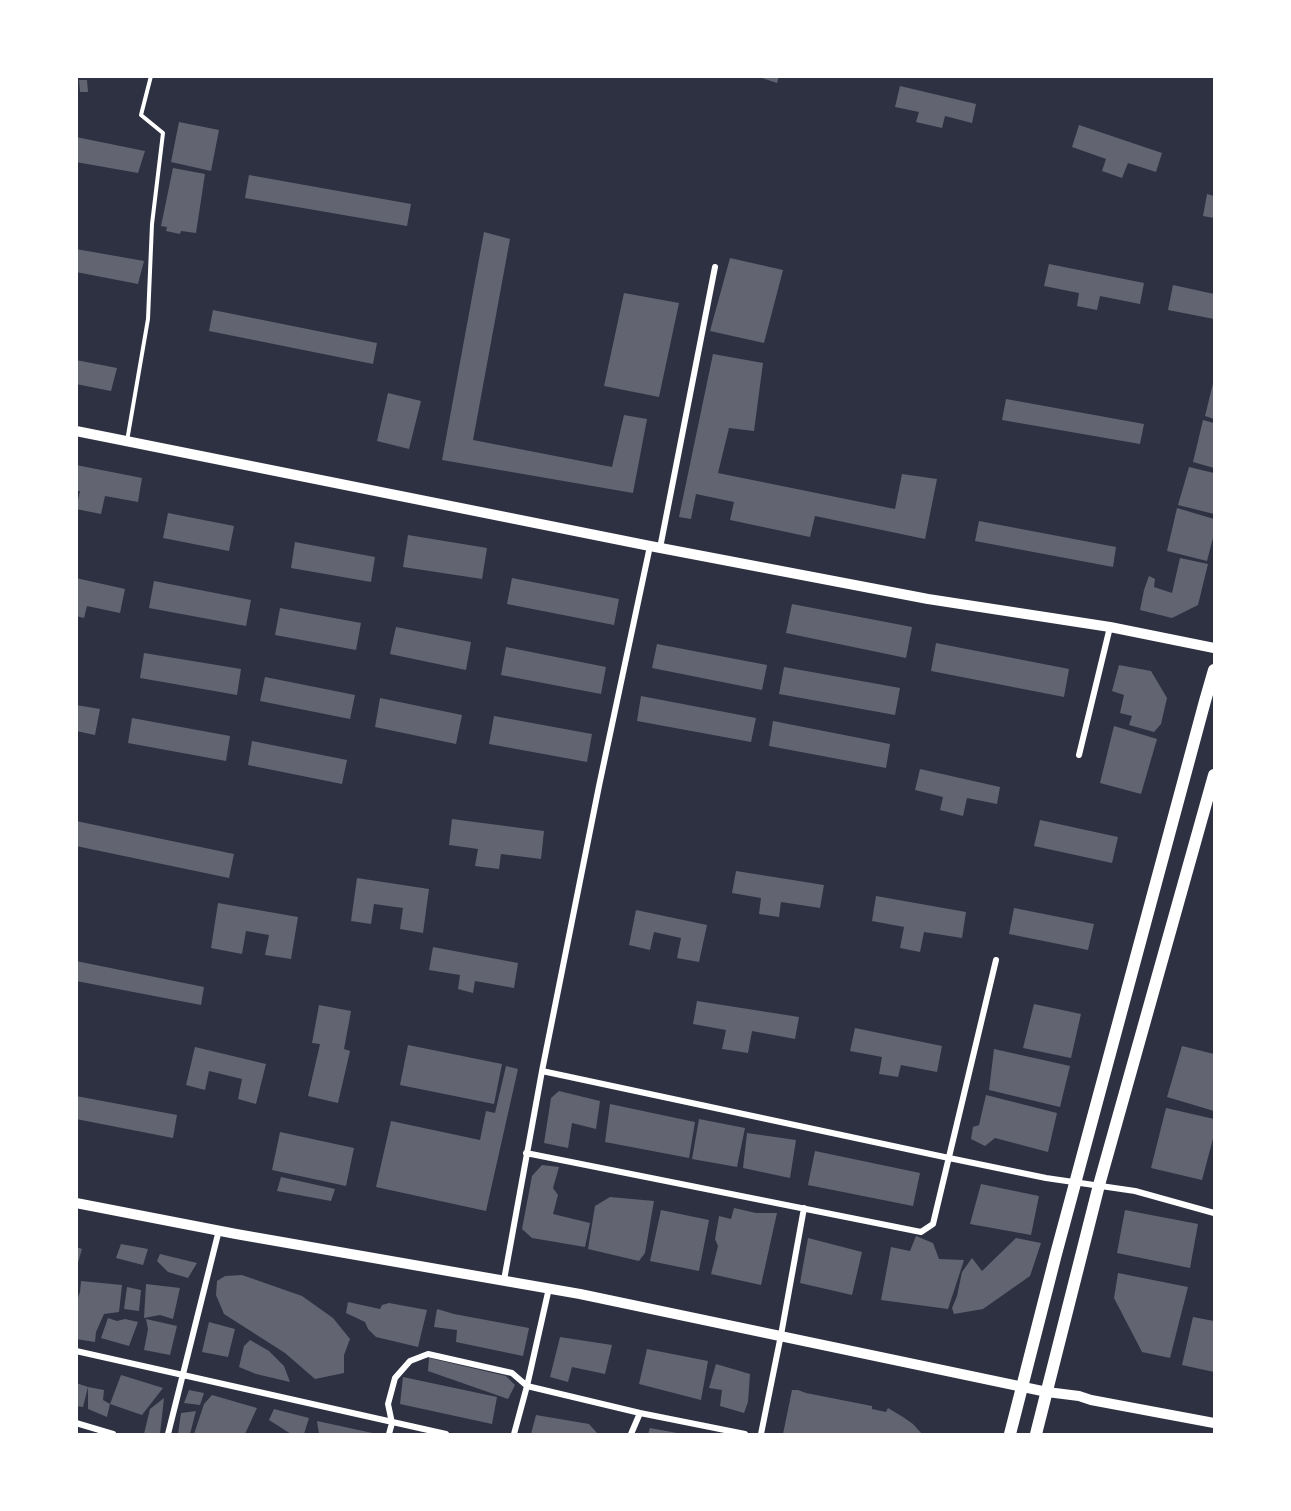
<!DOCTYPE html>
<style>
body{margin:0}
#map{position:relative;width:1291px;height:1511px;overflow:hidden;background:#2d3142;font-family:Lato,sans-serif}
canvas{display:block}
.frame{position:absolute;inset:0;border:78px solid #fff;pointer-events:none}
</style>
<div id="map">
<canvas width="1291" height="1511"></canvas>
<div class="frame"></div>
</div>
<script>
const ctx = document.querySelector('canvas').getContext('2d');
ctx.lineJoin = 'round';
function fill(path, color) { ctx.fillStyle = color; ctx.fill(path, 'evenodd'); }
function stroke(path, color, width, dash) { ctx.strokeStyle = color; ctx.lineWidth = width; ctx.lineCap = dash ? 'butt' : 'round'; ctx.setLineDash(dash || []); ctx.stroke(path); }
fill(new Path2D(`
 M756,76h23l-2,7z
 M79,80h8l1,12h-8z
 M900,86l76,18 -4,19 -27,-7 -3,12 -26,-6 3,-10 -24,-5z
 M179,122l40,8 -8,41 -40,-9z
 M1079,125l83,28 -6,19 -28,-9 -6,15 -20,-7 4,-12 -34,-12z
 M76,137l69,14 -7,22 -62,-11z
 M173,168l32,6 -9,59 -15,-2 -1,3 -14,-3 1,-4 -6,-1z
 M249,175l162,29 -4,22 -162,-28z
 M1207,194l7,2v22l-11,-2z
 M484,232l26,7 -37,201 139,27 12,-52 23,4 -14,74 -191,-33z
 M76,249l68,12 -6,23 -62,-12z
 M730,258l53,12 -19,73 -54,-12z
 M1049,264l95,19 -4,21 -40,-8 -3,14 -20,-4 2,-13 -35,-7z
 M1173,285l41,9v25l-46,-9z
 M624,293l55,10 -20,94 -55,-11z
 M213,310l164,33 -4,21 -164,-33z
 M713,354l50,9 -9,68 -25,-3 -11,45 177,36 7,-35 35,5 -12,60 -110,-23 -5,21 -80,-17 4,-18 -38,-8 -5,25 -12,-2z
 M76,360l41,8 -6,23 -35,-7z
 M1214,379v40l-9,-3z
 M388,393l33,8 -12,48 -32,-8z
 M1006,399l138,25 -4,20 -138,-24z
 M1203,420l11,3v45l-21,-6z
 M76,465l66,13 -4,24 -33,-6 -4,18 -25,-5 4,-18h-4z
 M1189,467l25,6v41l-36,-9z
 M1177,508l37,11v15l-7,27 -40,-10z
 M168,513l66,13 -5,25 -66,-13z
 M979,521l137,26 -3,20 -138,-26z
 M408,535l79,13 -5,31 -79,-12z
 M295,542l80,15 -4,25 -80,-14z
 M1180,558l28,6 -10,41 -26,13 -32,-8 4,-20 5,-14 6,3 -1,8 18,6z
 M76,578l49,11 -5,24 -33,-7 -3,12 -8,-2z
 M512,578l107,21 -5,26 -107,-21z
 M154,581l97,19 -5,26 -97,-18z
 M792,604l120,23 -6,31 -120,-25z
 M280,608l81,15 -5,27 -81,-15z
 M396,627l75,15 -5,28 -76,-16z
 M936,643l133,26 -5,28 -133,-26z
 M657,644l110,21 -5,25 -110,-22z
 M506,647l100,20 -5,27 -100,-19z
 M144,653l97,16 -4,26 -97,-17z
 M1119,665l32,6 16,27 -6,26 -7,8 -25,-7 3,-9 -12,-3 4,-18 -12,-4z
 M784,667l116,21 -5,27 -116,-21z
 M265,677l90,18 -5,24 -90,-18z
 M641,696l115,22 -5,24 -114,-21z
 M380,698l82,17 -6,29 -81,-17z
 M76,705l24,4 -5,26 -19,-4z
 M494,716l98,18 -5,28 -98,-18z
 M132,718l98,18 -4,25 -98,-18z
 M773,721l117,23 -4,24 -117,-22z
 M1114,726l43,13 -16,55 -41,-11z
 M252,741l95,19 -5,24 -94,-19z
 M920,769l80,18 -3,17 -30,-6 -4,18 -23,-6 3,-13 -28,-7z
 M452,819l92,12 -3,28 -40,-5 -2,15 -24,-3 3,-17 -29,-4z
 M1040,820l78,17 -6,26 -78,-17z
 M76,821l158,33 -5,24 -153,-32z
 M736,871l88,14 -4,23 -39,-6 -2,15 -20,-3 2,-16 -29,-5z
 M357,878l72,11 -6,44 -23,-4 3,-21 -29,-4 -3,20 -20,-3z
 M876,896l90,16 -4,26 -38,-6 -4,20 -20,-4 4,-21 -32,-6z
 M218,903l80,14 -7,42 -26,-4 4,-20 -23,-4 -4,23 -31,-6z
 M1014,908l80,16 -6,26 -79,-16z
 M636,910l71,15 -8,37 -22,-4 4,-20 -27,-6 -4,18 -21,-5z
 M433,947l85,16 -4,25 -39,-7 -2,12 -15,-4 2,-14 -31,-5z
 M76,961l128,26 -3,18 -125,-24z
 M697,1001l102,16 -4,22 -43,-8 -4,22 -26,-4 4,-19 -33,-6z
 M1034,1004l47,10 -10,44 -48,-10z
 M319,1005l32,6 -7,38 6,2 -12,52 -30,-7 12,-52 -8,-1z
 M855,1028l87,18 -5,26 -36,-7 -3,12 -19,-3 3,-17 -32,-6z
 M408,1045l94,19 -8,40 -94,-19z
 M1182,1046l32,8v57l-47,-14z
 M195,1047l71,17 -10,40 -18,-5 4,-20 -33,-8 -4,19 -19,-5z
 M994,1049l76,17 -10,41 -71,-17z
 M506,1066l12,3 -32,142 -110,-24 15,-66 89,19 6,-29 9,2z
 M559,1091l41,10 -4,28 -24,-6 -4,25 -24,-5 7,-45z
 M986,1095l71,18 -9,39 -53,-14 -10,8 -14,-7 2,-12 6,-2z
 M76,1096l101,19 -4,23 -97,-19z
 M610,1104l85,18 -6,36 -84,-16z
 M1166,1108l48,11v16l-12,45 -51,-12z
 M699,1119l46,9 -8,39 -45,-8z
 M280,1132l74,16 -8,38 -74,-16z
 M747,1133l49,7 -6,38 -47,-10z
 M815,1151l105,22 -7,33 -105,-21z
 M542,1165l17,2 -6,21 5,7 -5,19 37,9 -5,24 -53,-9 -10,-9 10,-53z
 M281,1177l54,12 -4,12 -54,-10z
 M981,1184l58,12 -8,39 -61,-11z
 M610,1197l44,4 -9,52 -6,8 -51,-12 7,-43z
 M734,1208l22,5h21l-16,72 -50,-11 7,-28 -3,-7 4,-23 12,3z
 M661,1210l48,10 -10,51 -49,-10z
 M1125,1210l73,14 -8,44 -73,-15z
 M916,1236l17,7 6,16 25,1 -16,49 -67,-9 10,-53 19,4z
 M808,1238l54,14 -10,43 -52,-12z
 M1016,1238l25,5 -11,33 -47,33 -29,5 -2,-6 5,-12 5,-24 10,-14 10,13z
 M121,1244l27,5 -5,16 -27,-7z
 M76,1247l6,2 -5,17h-1z
 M160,1254l37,9 -9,15 -20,-6 -11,-11z
 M1118,1273l70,14 -18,71 -28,-6 -28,-54z
 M242,1275l60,21 31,22 17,21 -6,16v18l-29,6 -30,-26 -61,-39 -8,-19 1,-14 8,-5z
 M81,1281l41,4 -3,27 -15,2 -8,18 -1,10 -19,-3v-36l4,-11z
 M146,1284l34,4 -7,31 -13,-4 -16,3z
 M127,1287l14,3 -2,21 -15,-2z
 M348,1302l32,7 2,-4 7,-2 38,7 -9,37 -42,-10 -8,-8 -3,-7 -19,-9z
 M437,1309l17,5 75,14 -6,28 -67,-14 1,-12 -23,-3z
 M1193,1317l21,4v51l-32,-7z
 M108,1318l9,3 8,-2 13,3 -9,24 -28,-8z
 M146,1319l31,7 -7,29 -26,-5 4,-21z
 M209,1322l26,7 -7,28 -26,-5z
 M560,1337l52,8 -7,29 -33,-7 -4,15 -18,-5z
 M250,1340l19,11 15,15 6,16 -34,-8 -17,-7 5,-21z
 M647,1349l61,12 -7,39 -62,-16z
 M429,1358l77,18 9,9 -7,14 -80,-28z
 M716,1364l34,10 -2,28 -4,11 -24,-7 2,-16 -13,-2z
 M121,1375l42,13 -21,27 -32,-11z
 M403,1377l94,20 -5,27 -92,-20z
 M76,1383l12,4 16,3 -1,10 7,4 -3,13 -19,-8v-22l-5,20 -7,-1z
 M189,1390l15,3 -4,12 -16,-2z
 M792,1390h6l8,3 66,13v3l14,3 2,-4 15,9 10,7 9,10h-139z
 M212,1395l45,13 -12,26h-51l10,-30z
 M164,1398l-4,36h-16l6,-25z
 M274,1409l35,9 -5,16h-13l-22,-14z
 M196,1411l-6,23h-12l3,-21z
 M536,1415l53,9 9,10h-67z
 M317,1421l60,13h-58z
 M650,1428l27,5v1h-29z`), '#626471');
stroke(new Path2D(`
 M127,441l21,-122 4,-95 11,-91 -22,-18 10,-39`), '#fff', 4);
stroke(new Path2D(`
 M660,548l55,-281
 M1079,755l31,-128
 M542,1071l407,87 97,20 89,13 79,22
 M526,1153l395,79 12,-8 63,-264
 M504,1280l38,-209 57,-285 51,-240
 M76,1351l370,83
 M76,1423l37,11
 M168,1434l51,-204
 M389,1434l3,-11 -4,-19 7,-26 15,-17 18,-7 84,19 15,13 113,27 105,21
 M514,1434l13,-48 22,-98
 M631,1434l9,-21
 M761,1434l20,-99 23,-127`), '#fff', 6);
stroke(new Path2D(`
 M76,431l574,115 278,53 182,28 104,21`), '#fff', 10);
stroke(new Path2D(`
 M76,1203l160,31 344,60 467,98 32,4 12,4 123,23`), '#fff', 10);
stroke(new Path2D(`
 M1010,1434l46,-180 149,-553 9,-31
 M1036,1434l63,-249 115,-410`), '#fff', 12);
</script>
